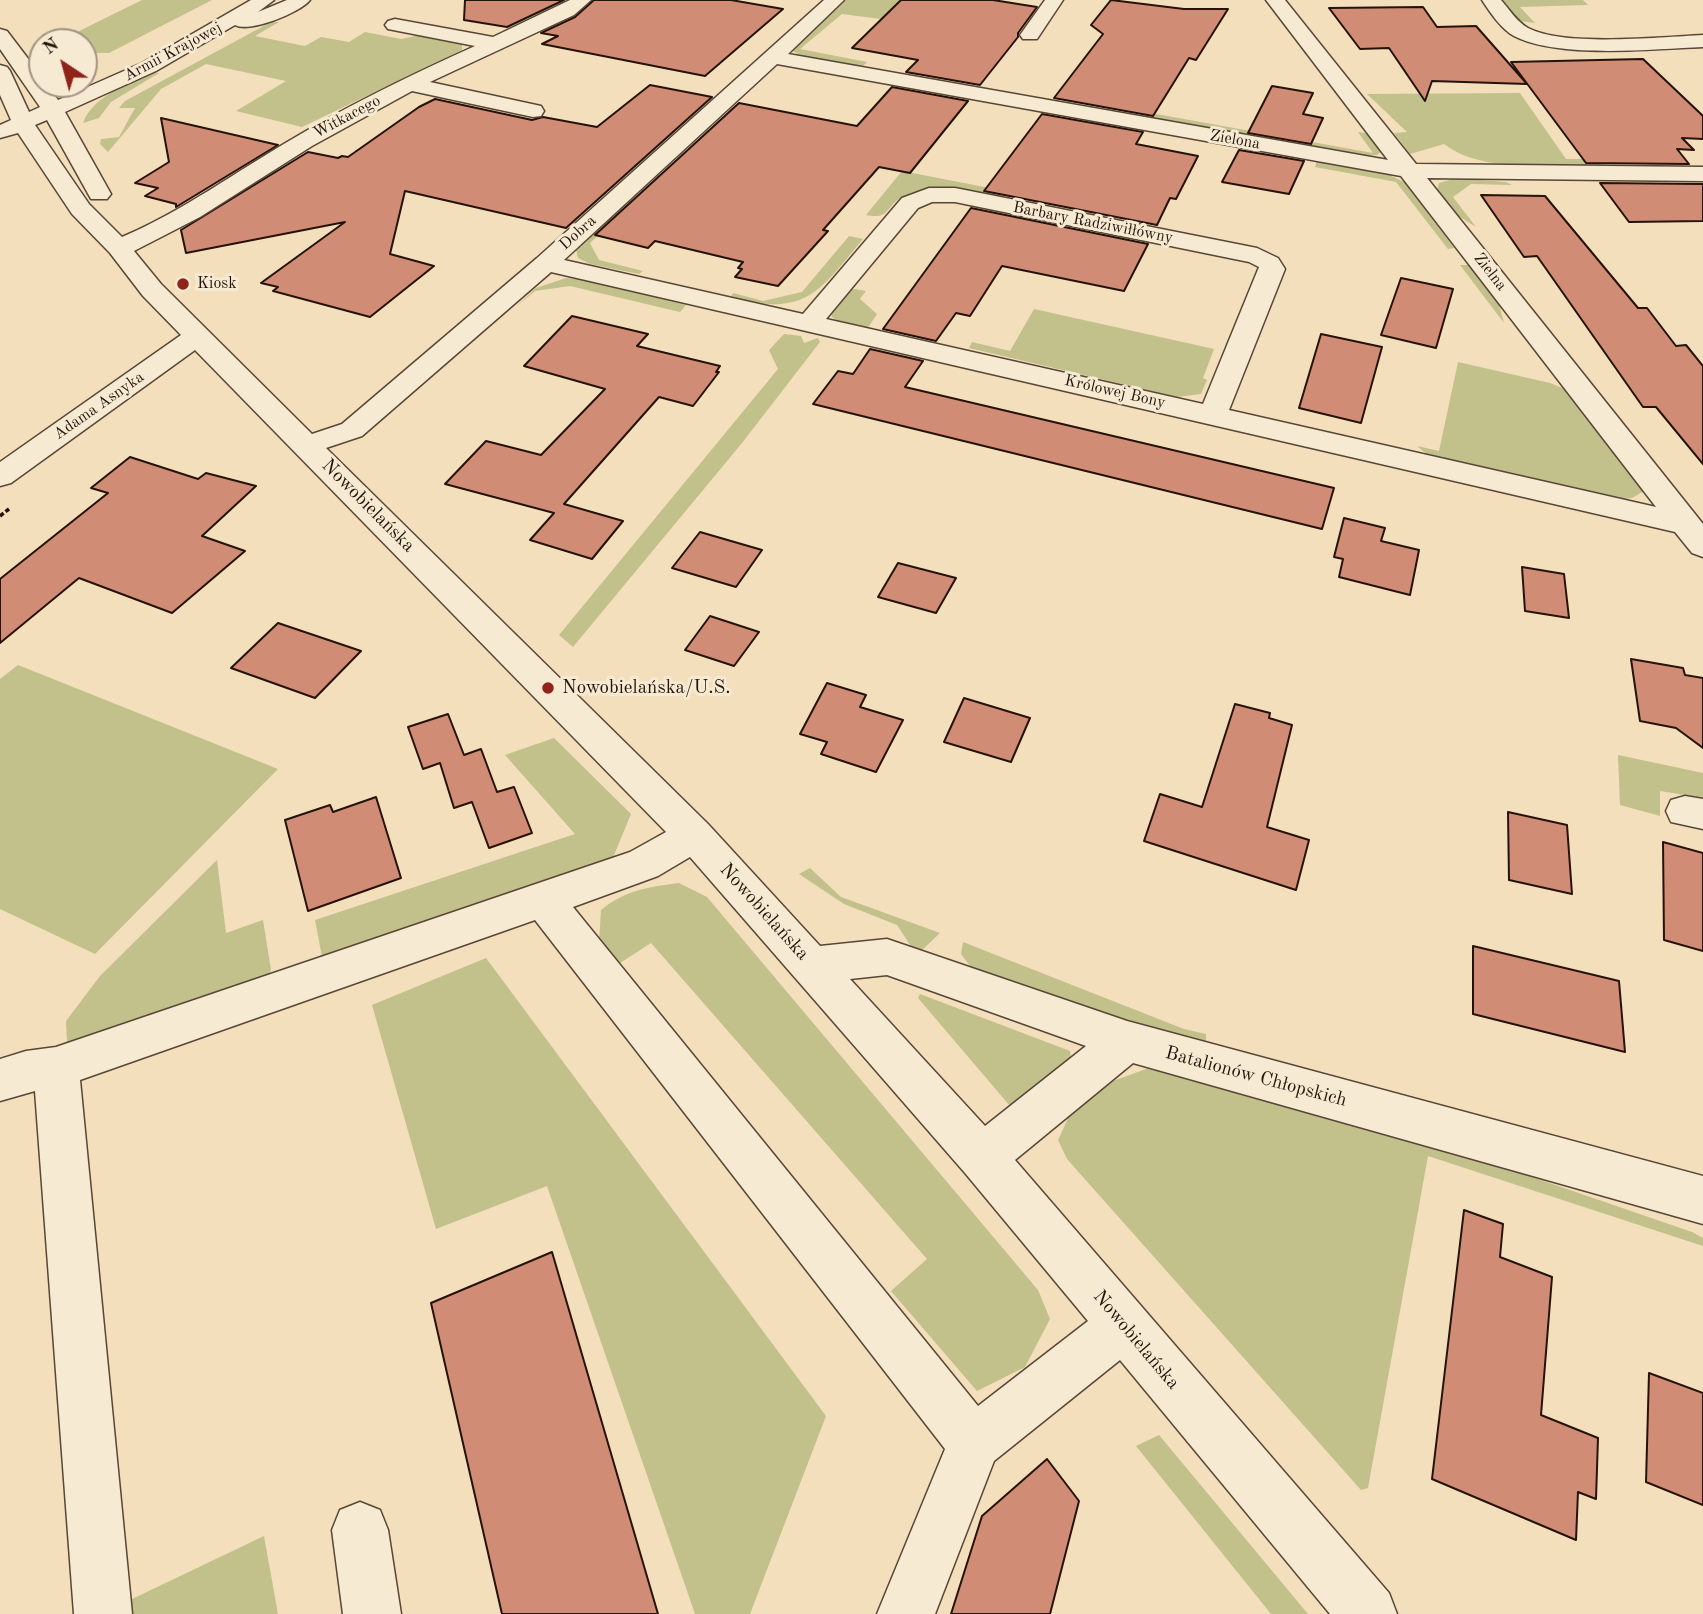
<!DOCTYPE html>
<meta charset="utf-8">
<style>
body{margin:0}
#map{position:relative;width:1703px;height:1614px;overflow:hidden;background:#f3dfbb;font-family:"Old Standard TT",serif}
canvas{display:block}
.north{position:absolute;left:28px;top:28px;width:70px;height:70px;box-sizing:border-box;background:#f7ead3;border:2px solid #a39483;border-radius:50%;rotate:324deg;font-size:19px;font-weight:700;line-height:28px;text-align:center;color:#25130a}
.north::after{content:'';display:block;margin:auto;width:24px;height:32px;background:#8f2418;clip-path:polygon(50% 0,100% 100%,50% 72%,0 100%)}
</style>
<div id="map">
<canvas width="1703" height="1614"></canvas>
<div class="north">N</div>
</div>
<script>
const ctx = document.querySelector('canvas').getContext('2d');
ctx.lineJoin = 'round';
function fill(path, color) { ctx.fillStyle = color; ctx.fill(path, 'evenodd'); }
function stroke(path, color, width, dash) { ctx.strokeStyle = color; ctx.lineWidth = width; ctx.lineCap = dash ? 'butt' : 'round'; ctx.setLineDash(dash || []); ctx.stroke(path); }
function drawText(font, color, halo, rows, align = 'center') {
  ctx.font = font + ' "Old Standard TT",serif'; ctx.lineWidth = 6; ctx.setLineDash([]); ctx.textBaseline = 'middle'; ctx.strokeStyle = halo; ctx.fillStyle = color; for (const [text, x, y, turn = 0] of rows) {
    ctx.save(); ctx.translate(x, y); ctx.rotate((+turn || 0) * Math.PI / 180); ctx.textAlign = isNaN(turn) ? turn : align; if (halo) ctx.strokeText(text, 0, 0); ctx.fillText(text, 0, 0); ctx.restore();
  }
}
fill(new Path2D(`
 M142,0h70l-103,53h-25v-11h-27z
 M846,0h55l-20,19 -39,-5 -42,35 67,13 -4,4c-21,-2 -50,-4 -69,-14l-1,-4z
 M1500,0h83l5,5 -68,2 15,16 -15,-2z
 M271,22h8l-24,14 50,10 16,-9 28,5 16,-10 36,7 19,-4 42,8v7l-160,77 -66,-16 50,-30 -80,-17 -45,25 -53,63 -8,-8 1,-5 18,-2 16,-29h-16l6,-7z
 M152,72l7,1 -48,29 -12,16 -16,5c10,-27 44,-38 69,-51z
 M1520,93l46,66h34l4,6c-46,0 -122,9 -160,-21l-34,10 -16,-21 13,-1 -40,-38z
 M1134,110l239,43 -15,-21 13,2 12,16 -6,5 -19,1 -194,-35z
 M1317,160l66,12 21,10 50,66 -6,1 -52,-67 -81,-15z
 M902,171l103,20 -6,7c-24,-5 -52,-15 -76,-8 -6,1 -16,4 -21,7 -17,10 -12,23 -36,18z
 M1456,178l50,4 6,3 -41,-1 -18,13 23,30 -19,-12 -20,-25 2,-7z
 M629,200l5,2 -44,41 9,17 44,11 -4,3 -49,-10 -12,-6 -2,-8z
 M849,236l14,3c-46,55 -56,77 -133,59l3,-5 30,8 39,-9z
 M1460,265h9l29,36 6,22z
 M566,278l15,1 105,26 -6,7 -110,-26 -35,5 -19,16 20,-19z
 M854,289l12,2 -6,8 17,15 -10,15 -26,-6 -9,-6 -2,-7 11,-17z
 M1034,309l180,40 -11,29 4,2 -6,14 -24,3 -208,-49 3,-6 38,9z
 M784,334l17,2 3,7 14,-5 2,4 -78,101 -169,204 -14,-12 219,-266 -9,-19z
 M1458,362l92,21 20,8 74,100 -12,7 -16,2 -187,-44 -12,-10 22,5z
 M18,665l260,104 -183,185 -95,-45v-230z
 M554,738l77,76 -19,46 -289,102 -8,-42 260,-86 -70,-79z
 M1618,755l85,18v25l-43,-7v25l-40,-11z
 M217,860l9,73 37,-13 8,50 -5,11 -181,66 -18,-5 -1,-21 34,-45z
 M810,868l31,29 99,36 -19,18 -9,-3 -15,-23 -53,-21 -45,-30z
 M679,883l28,14 331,393 12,29 -25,48 -48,24 -86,-100 36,-32 -276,-316 -31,20 -21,-21 2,-32c24,-20 48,-23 78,-27z
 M963,942l221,87 22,5v7l-147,-38 -86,-33 -12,-16z
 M486,958l340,458 -76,198h-55l-148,-428 -111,43 -64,-224z
 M920,994l150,57 1,9 -50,47 -11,-1 -92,-108z
 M1146,1069l31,2 297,86 218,75 11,6v8l-275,-90 -60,332 -7,2 -294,-331 -9,-19 12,-26 43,-33z
 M1159,1435l149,179h-37l-135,-168z
 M264,1536l14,78h-147l-1,-14z`), '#c2c08b');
const building = new Path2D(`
 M465,0h99l-57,27 -43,-7z
 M594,0h137l52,9 -78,67 -163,-32 16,-8 -17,-3 34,-16z
 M901,0h92l44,7 -19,26v4l-38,48 -74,-13 12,-12 -66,-12z
 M1111,0l73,9h44l-32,51 -7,-2 -36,58 -99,-18 49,-64 -12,-9z
 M1423,7l14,20 39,-1 51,58 -95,-3 -7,20 -36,-53 -29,1 -31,-41z
 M1643,59l60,57v23l-21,-1 12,12 -17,-1 12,15 -103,-1 -75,-101z
 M650,85l62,12 -146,131 -161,-37 -15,63 44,12 -64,51 -97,-26 5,-4 -17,-4 84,-61 -159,31 -5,-23 127,-78 30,6 4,-2 6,1 71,-50 16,-8 97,21 11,-3 54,10z
 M1272,86l41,7 -10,21 20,4 -12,26 -63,-11z
 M892,87l76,14 -58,72 -31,-6 -56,63 5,1 -50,55 -43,-9 7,-8 -4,-1 5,-6 -88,-21 -7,7 -53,-13 144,-132 118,23z
 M1042,114l101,18 -7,12 62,12 -22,43 -6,-1 -13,27 -173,-34z
 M161,118l117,27 -102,62v-3l-31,-8 13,-8 -23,-5 34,-21z
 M1239,150l65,11 -15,33 -67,-12z
 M1600,183l103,1v37l-74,1z
 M1481,195l64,1 93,112h9l29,38 10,-1 17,21v98l-47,-57h-13l-106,-151 -13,1z
 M971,208l177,36 -24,47 -122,-25 -32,50 -14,-3 -20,28 -53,-12z
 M1401,278l52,11 -17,59 -55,-13z
 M572,316l76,18 -11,12 83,20 -4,6h3l-26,34 -34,-9 -95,107 59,17 -31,38 -62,-19 24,-27 -109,-29 41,-43 55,14 64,-66 -81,-23z
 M1321,334l61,13 -21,76 -62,-15z
 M870,349l53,12 -18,26 429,101 -12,41 -509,-125 25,-33 15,3z
 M130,457l68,22 8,-6 50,13 -54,50 43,15 -73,62 -93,-35 -79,65v-64l108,-86 -17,-5z
 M1344,518l41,10 -4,13 38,9 -9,45 -71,-18 4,-18 -9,-2z
 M700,532l62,18 -26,37 -64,-19z
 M898,563l58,15 -20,35 -58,-16z
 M1522,567l42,7 5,44 -44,-7z
 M710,616l49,16 -25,34 -49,-16z
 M278,623l83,28 -46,47 -84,-30z
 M1631,659l52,9 2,7 18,3v70l-27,-20 -36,-7z
 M827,683l39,12 -6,12 43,13 -27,52 -55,-18 6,-12 -27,-8z
 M964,698l66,20 -19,44 -67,-20z
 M1235,704l35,9 -1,5 23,7 -25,102 42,13 -13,50 -152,-49 16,-47 42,13z
 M448,714l16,41 17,-6 16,43 17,-5 18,46 -43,15 -17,-46 -18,6 -14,-45 -17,6 -15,-42z
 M376,797l25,81 -93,33 -23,-91 45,-15 3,7z
 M1508,812l59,13 5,69 -63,-14z
 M1663,842l40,11v98l-39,-11z
 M1473,946l146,35 6,71 -152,-38z
 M1464,1210l39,14 -3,33 52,20 -11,138 57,23 -2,61 -18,-7 -2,48 -144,-61z
 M552,1252l106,362h-156l-71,-311z
 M1649,1373l54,20v112l-57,-23z
 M1047,1459l32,42 -29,113h-99l31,-98z`);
fill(building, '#d18c76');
stroke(building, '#25130a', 2);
const minor = new Path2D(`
 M251,0h23l-16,12 29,-12h23c-10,13 -61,33 -75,25l-79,46 -91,41 46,82 -4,5h-16l-44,-79 -12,5 54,79 33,33c61,-26 115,-66 172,-99 58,-35 119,-64 181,-92l-87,-17 -3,-4 3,-4 7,-2 98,18 77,-37h21l-17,15 -144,67 111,24 3,5 -3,5 -8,1 -121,-26 -100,55 -112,71 -66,34 27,33 151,150 30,-10 195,-166 287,-258h20l-56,54 600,106 -122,-160h19l131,164 287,3v14l-276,-3 276,346v33l-11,-4 -17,-21 -1124,-260 -189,164 -36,12 382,376 112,122 67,-7 240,82 576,155v48l-570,-161 -118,97 374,433 8,21h-67l-210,-254 -126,101 -59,153h-58l68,-165 -410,-529 -455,160 52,534h-58l-39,-523 -35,10v-42l26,-8 30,-4 574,-195 36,-20 -471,-482 -184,133 -11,3v-24l181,-127 -38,-39 -33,-43 -38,-39 -54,-81 -18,5v-13l11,-5 -11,-25v-30l7,2 3,4 19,41 11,-5 -40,-58v-20l7,2 35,46v7h5l11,16 84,-37zM777,64l624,112 255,331 -427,-97 56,-141 -7,-11 -21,-10 -302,-60h-26l-27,10 -99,116 -239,-54zM932,202h23l294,60 10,5 -56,137 -377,-85 92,-111zM690,857l275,316 123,148 -110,85 -405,-499 85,-31zM887,975l199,71 -101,80 -135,-147z
 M1045,0h18l-26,39h-14l-3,-4z
 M1482,0h19c8,9 16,22 27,28 36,19 132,9 175,7v12c-50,2 -145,12 -189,-11 -13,-7 -24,-24 -32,-36z
 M1685,796l18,3v30l-32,-7 -5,-11 5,-11z
 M360,1502l20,8 8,20 13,84h-58l-11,-84 8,-20z`);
stroke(minor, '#584636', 3);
stroke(new Path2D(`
 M0,516l9,-7`), '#25130a', 3.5, [4.5, 2.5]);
fill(minor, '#f7ead3');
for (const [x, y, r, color] of [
 [183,284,7,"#8f2418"],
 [548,688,7,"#8f2418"]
]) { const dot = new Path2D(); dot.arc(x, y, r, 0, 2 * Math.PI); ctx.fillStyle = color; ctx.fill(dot); stroke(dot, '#f7ead3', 2.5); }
drawText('16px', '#25130a', '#f7ead3', [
 ["Armii Krajowej",173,52,-28],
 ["Witkacego",347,117,-28],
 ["Zielona",1235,140,10],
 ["Barbary Radziwiłłówny",1093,223,11],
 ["Dobra",578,233,-42],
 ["Zielna",1490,272,52],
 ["Królowej Bony",1115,392,13],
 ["Adama Asnyka",99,406,-35]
]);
drawText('16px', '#25130a', '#f7ead3', [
 ["Kiosk",197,284]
], 'left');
drawText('19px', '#25130a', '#f7ead3', [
 ["Nowobielańska",368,506,45],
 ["Nowobielańska",764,912,48],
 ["Batalionów Chłopskich",1256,1077,15],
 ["Nowobielańska",1136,1340,50]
]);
drawText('19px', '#25130a', '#f7ead3', [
 ["Nowobielańska/U.S.",562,688]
], 'left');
</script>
